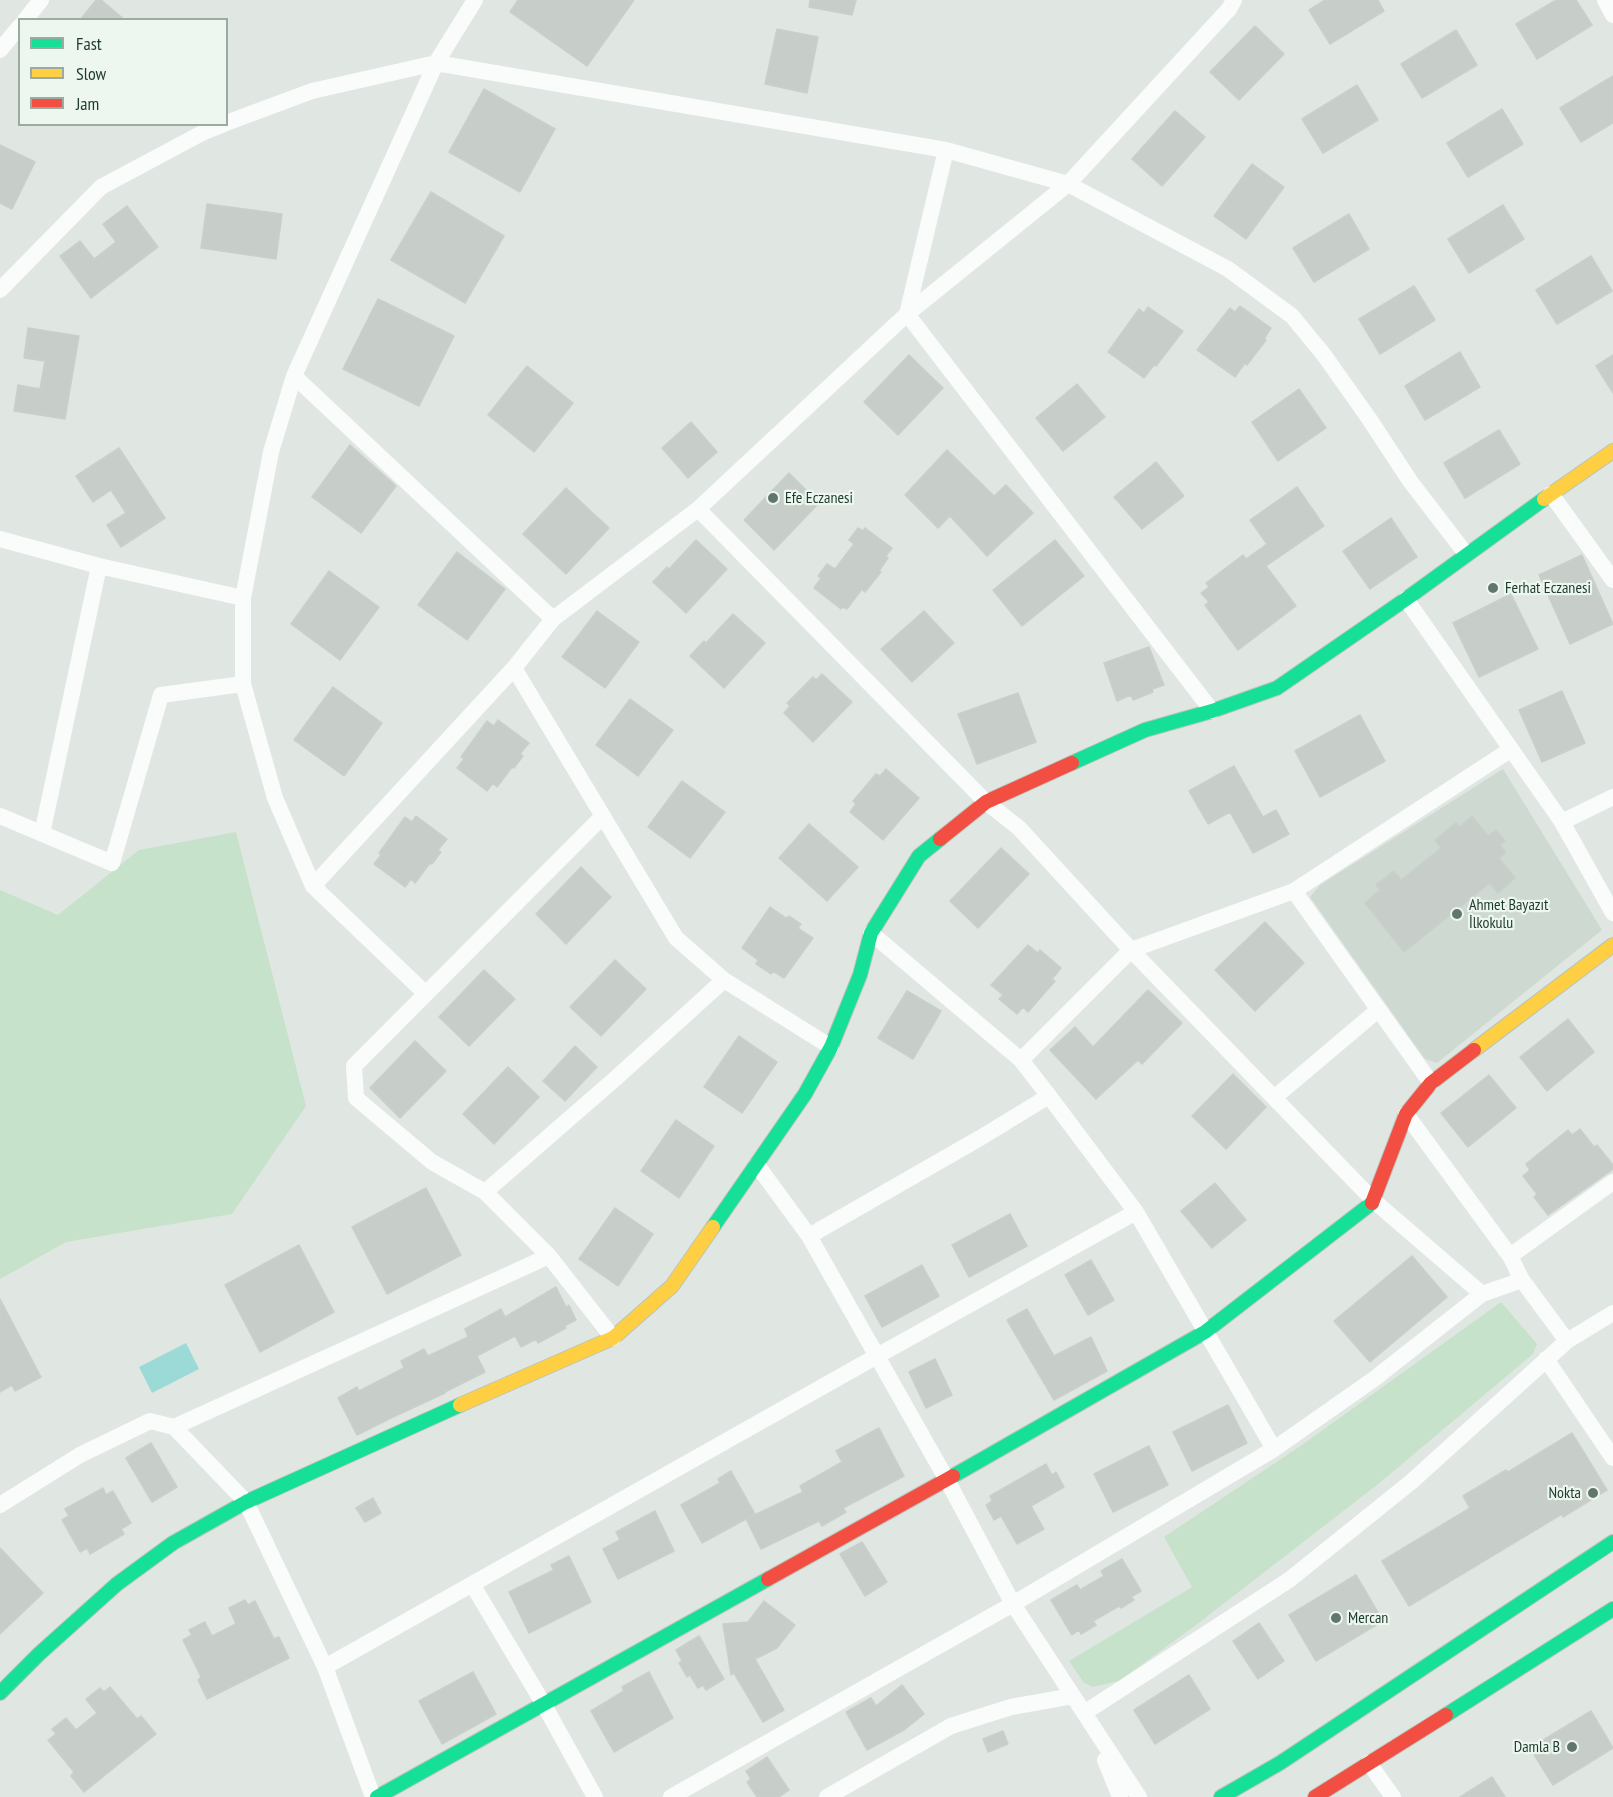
<!DOCTYPE html>
<meta charset="utf-8">
<style>
body{margin:0}
#map{position:relative;width:1613px;height:1797px;overflow:hidden;background:#e0e7e2;font-family:"PT Sans Narrow",sans-serif}
canvas{display:block}
.legend{position:absolute;left:18px;top:18px;width:210px;height:108px;box-sizing:border-box;background:#edf7f0;border:2px solid #9aaca2;margin:0;padding:8px 10px;list-style:none;font-size:18px;color:#1d3b2d}
.legend li{display:flex;align-items:center;gap:12px;height:30px}
.legend b{width:30px;border:2px solid #9aaca2}
</style>
<div id="map">
<canvas width="1613" height="1797"></canvas>
<ul class="legend">
<li><b style="height:8px;background:#16e098"></b>Fast</li>
<li><b style="height:8px;background:#ffcf43"></b>Slow</li>
<li><b style="height:8px;background:#f24e42"></b>Jam</li>
</ul>
</div>
<script>
const ctx = document.querySelector('canvas').getContext('2d');
ctx.lineJoin = 'round';
function fill(path, color) { ctx.fillStyle = color; ctx.fill(path, 'evenodd'); }
function stroke(path, color, width, dash) { ctx.strokeStyle = color; ctx.lineWidth = width; ctx.lineCap = dash ? 'butt' : 'round'; ctx.setLineDash(dash || []); ctx.stroke(path); }
function drawText(font, color, halo, rows, align = 'center') {
  ctx.font = font + ' "PT Sans Narrow",sans-serif'; ctx.lineWidth = 4.5; ctx.setLineDash([]); ctx.textBaseline = 'middle'; ctx.strokeStyle = halo; ctx.fillStyle = color; for (const [text, x, y, turn = 0] of rows) {
    ctx.save(); ctx.translate(x, y); ctx.rotate((+turn || 0) * Math.PI / 180); ctx.textAlign = isNaN(turn) ? turn : align; if (halo) ctx.strokeText(text, 0, 0); ctx.fillText(text, 0, 0); ctx.restore();
  }
}
fill(new Path2D(`
 M1503,769l99,161 -165,133 -12,-4 -115,-162 10,-12z`), '#cdd9d1');
fill(new Path2D(`
 M236,832l70,274 -74,108 -166,28 -66,37v-389l58,25 81,-65z
 M1501,1302l36,42 -4,10 -156,131 -181,140 -77,56 -26,6 -9,-4 -15,-22 123,-74 -28,-50 135,-90z`), '#c7e2ca');
fill(new Path2D(`
 M186,1343l13,26 -47,24 -13,-26z`), '#9bdad7');
const building = new Path2D(`
 M96,0h5l24,20h-45z
 M518,0h116l-47,66 -77,-54z
 M810,0h46l-4,15 -43,-8z
 M1325,0h53l6,11 -54,33 -21,-34z
 M1556,0h20l16,25 -55,34 -21,-35z
 M1255,26l29,28 -45,46 -29,-28z
 M777,29l41,8 -11,56 -42,-9z
 M1456,30l21,35 -55,33 -21,-34z
 M1613,76v47l-32,19 -21,-34z
 M1357,85l21,35 -55,33 -21,-34z
 M484,89l71,40 -35,63 -71,-40z
 M1502,109l21,35 -55,33 -21,-34z
 M1175,111l30,26 -43,49 -30,-27z
 M0,145l35,17 -23,47 -12,-6z
 M1252,164l32,23 -38,52 -32,-23z
 M431,192l73,44 -39,67 -74,-43z
 M207,204l75,10 -6,45 -75,-11z
 M1503,205l21,34 -55,34 -21,-34z
 M127,206l31,41 -67,51 -31,-42 20,-15 14,18 22,-17 -13,-18z
 M1349,214l20,35 -55,33 -21,-34z
 M1591,256l21,35 -55,33 -21,-34z
 M1414,286l21,34 -55,34 -21,-35z
 M378,299l76,37 -35,70 -76,-37z
 M1240,306l31,22 -7,11 2,1 -19,25 -2,-2 -10,14 -38,-27 33,-42 5,4z
 M1148,307l35,24 -27,35 -2,-1 -10,13 -36,-26 31,-43 5,4z
 M28,328l51,8 -14,83 -51,-8 4,-26 22,4 5,-28 -21,-3z
 M1460,352l20,35 -55,33 -20,-34z
 M909,355l34,33 -45,47 -34,-33z
 M1613,355v38l-17,-27z
 M527,366l46,37 -39,49 -46,-37z
 M1077,384l28,33 -42,34 -27,-33z
 M1299,389l27,39 -48,33 -26,-39z
 M691,422l26,30 -29,26 -26,-30z
 M1499,430l21,34 -55,34 -21,-35z
 M350,445l46,41 -35,47 -49,-36z
 M119,448l46,70 -44,29 -14,-22 19,-12 -15,-23 -18,12 -17,-26z
 M947,450l47,46 12,-11 27,28 -46,43 -37,-40 -12,12 -33,-33z
 M1156,462l28,34 -42,33 -28,-32z
 M789,473l30,30 -45,47 -30,-30z
 M1297,487l27,39 -58,40 30,40 -58,44 -33,-45 4,-3 -8,-9 8,-6 -3,-4 37,-28 3,4 21,-15 -17,-24z
 M566,488l43,40 -43,46 -43,-40z
 M1391,518l26,39 -47,32 -27,-38z
 M858,528l5,3 2,-3 27,20 -6,8 2,2 -9,13 2,1 -16,20 -3,-3 -15,20 -4,-2 -2,2 -27,-21 7,-10 -3,-2 9,-12 8,5 19,-25 -5,-4z
 M696,540l31,29 -41,44 -33,-31 14,-15 2,2z
 M1055,540l29,36 -62,50 -29,-36z
 M457,552l48,37 -38,51 -49,-35z
 M1582,555l31,69 -43,20 -31,-69z
 M329,571l50,36 -39,53 -49,-36z
 M1511,594l27,55 -59,28 -26,-54z
 M597,611l42,31 -34,46 -43,-31z
 M924,611l30,32 -42,39 -31,-33z
 M733,614l32,29 -41,45 -34,-32 14,-15 2,2z
 M1149,647l15,38 -12,4 1,3 -20,8 -2,-5 -14,6 -13,-38z
 M822,674l30,28 -39,40 -29,-29 6,-7 -3,-3 26,-26 3,3z
 M333,687l49,36 -38,53 -50,-36z
 M1562,691l23,52 -43,19 -23,-52z
 M1018,693l18,49 -59,22 -19,-50z
 M630,699l43,31 -35,46 -42,-31z
 M1360,715l25,46 -65,36 -25,-46z
 M498,720l31,23 -9,11 3,2 -9,12 -2,-1 -15,20 -4,-4 -6,8 -30,-23 7,-9 -3,-2 26,-36 7,5z
 M1234,766l29,51 13,-7 13,24 -36,19 -23,-41 -22,12 -19,-33z
 M886,769l33,29 -36,42 -33,-28 6,-8 -3,-3 23,-27 4,2z
 M682,781l43,31 -35,46 -42,-31z
 M416,816l31,23 -9,11 3,2 -9,12 -2,-1 -15,20 -4,-4 -6,8 -31,-23 7,-9 -2,-2 26,-36 7,5z
 M1472,816l16,20 8,-6 9,11 -5,4 6,8 -7,5 16,20 -17,15 -8,-10 -86,69 -39,-49 15,-13 -4,-5 18,-14 7,9 40,-32 -6,-8 21,-17 3,4z
 M809,824l49,43 -31,34 -48,-43z
 M1001,848l28,26 -51,54 -28,-27z
 M581,867l30,30 -45,47 -30,-30z
 M770,907l16,11 3,-2 12,8 -3,4 15,10 -29,40 -11,-7 -2,3 -15,-10 2,-4 -16,-12z
 M1265,922l39,41 -49,48 -40,-41z
 M1028,945l10,8 2,-3 21,18 -9,11 3,2 -27,31 -5,-5 -6,7 -18,-15 4,-4 -12,-10z
 M615,960l31,29 -45,47 -31,-29z
 M484,970l31,29 -46,47 -30,-29z
 M1148,990l34,33 -40,41 -4,-4 -42,39 -46,-49 25,-23 18,20z
 M907,991l34,20 -28,48 -35,-21z
 M1568,1019l26,33 -47,39 -27,-34z
 M739,1036l38,26 -35,51 -38,-26z
 M415,1041l31,30 -46,47 -30,-30z
 M575,1046l22,21 -32,34 -22,-20z
 M508,1067l31,30 -45,47 -31,-30z
 M1233,1074l33,33 -40,42 -34,-33z
 M1489,1075l27,33 -48,39 -27,-34z
 M676,1120l38,26 -35,52 -38,-27z
 M1580,1129l14,18 3,-2 16,20v4l-65,46 -14,-18 3,-3 -14,-18 7,-6 -4,-6 42,-34 4,5z
 M1215,1183l31,37 -34,28 -31,-37z
 M426,1188l35,67 -74,39 -35,-67z
 M615,1208l38,26 -35,52 -39,-27z
 M1010,1214l17,32 -58,31 -17,-32z
 M299,1245l35,67 -74,40 -35,-67z
 M1412,1256l35,41 -77,65 -36,-41z
 M1091,1260l23,40 -26,15 -23,-40z
 M922,1265l17,31 -57,31 -17,-31z
 M556,1287l10,20 3,-2 7,15 -12,6 2,2 -28,15 -2,-4 -15,8 -6,-11 -38,20 8,16 -40,20v1l-54,25 -34,17 -19,-37 19,-11 2,4 45,-23 -3,-7 23,-12 4,7 40,-19 -3,-8 36,-20 4,8z
 M0,1299l41,78 -26,14 -3,-6 -12,7z
 M1027,1309l27,47 37,-19 16,34 -53,29 -47,-80z
 M935,1359l17,36 -26,13 -17,-36z
 M1228,1405l19,38 -55,28 -19,-39z
 M879,1428l25,48 -61,32 3,4 -24,14 -3,-5 -58,28 -15,-30 57,-27 -3,-6 42,-24 -6,-11z
 M1572,1433l35,57 -44,27 -1,-3 -153,92 -27,-45 88,-53 -7,-12 43,-26 2,2z
 M151,1443l26,44 -25,15 -26,-44z
 M1149,1446l19,39 -55,27 -19,-38z
 M1046,1464l6,11 4,-3 8,15 -33,19 13,23 -27,15 -16,-28 -7,4 -8,-15 6,-4 -2,-5z
 M731,1471l24,43 -53,29 -21,-38 39,-22 -2,-4z
 M103,1488l3,7 7,-4 18,32 -10,6 3,5 -34,20 -3,-6 -7,4 -18,-32 7,-4 -4,-7z
 M373,1498l8,15 -16,9 -9,-14z
 M655,1511l19,40 -56,28 -15,-30 17,-9 -4,-8z
 M862,1542l25,40 -22,14 -25,-42z
 M0,1548l43,45 -43,41z
 M569,1556l22,46 -62,31 -20,-41 45,-22 -3,-5z
 M1122,1559l19,32 -10,6 3,3 -13,8 -2,-2 -26,15 3,4 -15,9 -2,-4 -7,5 -21,-35 26,-15 3,5 24,-14 -3,-5z
 M1356,1575l27,46 -67,40 -27,-46z
 M245,1600l3,5 7,-4 19,38 5,-2 10,21 -82,41 -9,-19 3,-3 -18,-37 9,-5 -3,-5 16,-8 7,14 24,-12 -7,-16z
 M764,1601l31,24 -18,23 -22,11 29,51 -21,12 -29,-49 -3,2 -8,-51 25,-2z
 M1259,1623l25,38 -26,18 -25,-38z
 M699,1636l25,43 -18,11 -3,-5 -5,3 -8,-13 -3,2 -8,-14 3,-2 -6,-11z
 M473,1672l23,42 -54,30 -23,-43z
 M649,1672l24,46 -59,34 -23,-41 33,-20 -2,-4z
 M1189,1675l21,34 -55,35 -21,-34z
 M902,1685l22,29 -20,16 -37,20 -21,-38 25,-14 5,8z
 M110,1687l27,32 4,-3 15,18 -72,58 -13,-16 3,-4 -26,-32 8,-6 -4,-5 14,-11 10,12 21,-17 -11,-14 14,-11 4,4z
 M1591,1711l22,37 -60,37 -23,-37z
 M1003,1731l5,13 -20,8 -5,-13z
 M767,1757l22,33 -10,7h-22l-10,-15 4,-3 -5,-8z
 M1492,1777l13,20h-45z`);
fill(building, '#c7ceca');
stroke(building, '#c9d0cb', 1.5);
const fast = new Path2D(`
 M1072,763l73,-33 67,-19 65,-23 129,-89 138,-100
 M713,1227l92,-133 26,-47 29,-72 11,-42 48,-77 21,-17
 M953,1476l252,-144 167,-129
 M0,1693l39,-39 78,-70 56,-41 73,-41 214,-97
 M1446,1715l167,-106
 M377,1797l391,-218
 M1221,1797l59,-34 333,-221`);
const slow = new Path2D(`
 M1544,499l69,-48
 M1474,1050l139,-105
 M460,1405l153,-67 59,-52 41,-59`);
const jam = new Path2D(`
 M940,839l46,-37 86,-39
 M1372,1203l34,-89 25,-31 43,-33
 M768,1579l185,-103
 M1315,1797l131,-82`);
stroke(fast, '#b9c4bd', 16);
stroke(slow, '#b9c4bd', 16);
stroke(jam, '#b9c4bd', 16);
stroke(new Path2D(`
 M1605,0l8,15
 M25,20l16,-20
 M0,50l20,-24
 M226,123l86,-32 124,-28 510,87 122,34 160,85 64,47 32,39 46,65 40,61 56,73
 M946,150l-39,164 305,397
 M0,290l101,-103 103,-55 20,-8
 M294,376l259,243
 M1551,494l62,86
 M698,509l288,293 33,26 112,122 243,251 108,93
 M0,539l99,27 144,32
 M1406,599l156,223 51,91
 M514,668l162,270 48,42 107,67
 M0,816l112,47 49,-168 82,-11
 M603,816l-249,250 2,32 76,64 53,30 64,64 64,82
 M1562,822l51,-25
 M42,834l57,-268
 M313,886l201,-218 39,-49 145,-110 209,-195 161,-130 161,-175 5,-9
 M1294,891l137,192
 M871,933l150,127 28,36 87,116 138,237 100,-70 108,-85 40,-14 45,61
 M426,994l-113,-108 -38,-88 -32,-114v-86l28,-146 23,-76 142,-313 39,-63
 M1021,1060l110,-110 163,-59 216,-141
 M1275,1097l103,-87
 M1406,1114l104,142 12,24
 M757,1165l52,71 138,244 66,124 126,193
 M485,1192l131,-114 108,-98
 M809,1236l171,-98 69,-42
 M1510,1256l103,-74
 M1546,1359l67,99
 M174,1427l375,-171
 M0,1505l80,-50 70,-34 24,6 72,75 79,165 48,130
 M472,1584l71,119 52,94
 M325,1667l552,-311 259,-144
 M1084,1713l205,-133 122,-98 156,-141 46,-28
 M1105,1760l15,37
 M1369,1763l24,34
 M671,1797l342,-193 261,-155
 M827,1797l124,-71 60,-19 62,-11`), '#fafbfb', 16);
stroke(fast, '#16e098', 14);
stroke(slow, '#ffcf43', 14);
stroke(jam, '#f24e42', 14);
for (const [x, y, r, color] of [
 [773,498,6,"#61776c"],
 [1493,588,6,"#61776c"],
 [1457,914,6,"#61776c"],
 [1593,1493,6,"#61776c"],
 [1336,1618,6,"#61776c"],
 [1572,1747,6,"#61776c"]
]) { const dot = new Path2D(); dot.arc(x, y, r, 0, 2 * Math.PI); ctx.fillStyle = color; ctx.fill(dot); stroke(dot, '#edf7f0', 2); }
drawText('16px', '#1d3b2d', '#edf7f0', [
 ["Efe Eczanesi",785,498],
 ["Ferhat Eczanesi",1505,588],
 ["Ahmet Bayazıt",1469,905],
 ["İlkokulu",1469,923],
 ["Nokta",1581,1493,"right"],
 ["Mercan",1348,1618],
 ["Damla B",1560,1747,"right"]
], 'left');
</script>
